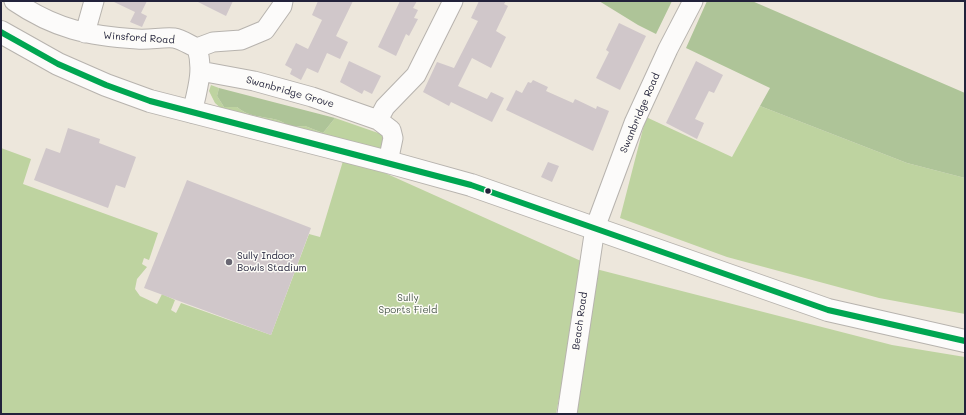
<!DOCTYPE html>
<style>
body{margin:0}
#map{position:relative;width:966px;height:415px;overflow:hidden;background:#ede7dc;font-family:Mali,sans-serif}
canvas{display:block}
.frame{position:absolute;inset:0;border:2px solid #22223b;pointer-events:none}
</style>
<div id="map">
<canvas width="966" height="415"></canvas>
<div class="frame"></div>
</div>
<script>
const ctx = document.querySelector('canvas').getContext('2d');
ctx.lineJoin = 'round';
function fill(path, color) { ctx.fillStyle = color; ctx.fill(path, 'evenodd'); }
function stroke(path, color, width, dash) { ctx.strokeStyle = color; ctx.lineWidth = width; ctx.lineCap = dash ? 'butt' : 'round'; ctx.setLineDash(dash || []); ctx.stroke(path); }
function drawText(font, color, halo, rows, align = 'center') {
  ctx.font = font + ' Mali,sans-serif'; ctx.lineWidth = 3; ctx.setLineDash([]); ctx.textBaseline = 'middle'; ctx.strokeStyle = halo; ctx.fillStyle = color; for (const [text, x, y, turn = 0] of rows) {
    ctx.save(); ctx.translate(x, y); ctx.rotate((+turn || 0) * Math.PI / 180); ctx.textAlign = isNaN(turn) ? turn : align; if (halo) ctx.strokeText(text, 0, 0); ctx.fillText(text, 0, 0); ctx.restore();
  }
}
fill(new Path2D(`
 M211,85l8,3 -2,8 7,11h13c17,15 39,6 52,20l16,-1 18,7 12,-15 49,17 1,5 -1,6 -7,4 -8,-1 -144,-37 -10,-9 -6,-12z
 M760,106l147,57 58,15v136l-86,-16 -152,-41 -107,-39 26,-101 86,40z
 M1,148l30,11 -8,25 135,49 -9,27 -5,-2 -2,6 5,3 -10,12 -2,10 5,7 17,8 5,-10 13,6 -4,10 5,3 5,-10 90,32 38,-101 11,3 23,-76 42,12 196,88 -11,80 -14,73h-555z
 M596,269l296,76 73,12v57h-389z`), '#bed3a0');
fill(new Path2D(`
 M599,1h73l-16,33 -18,-9z
 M707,1h45l213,92v85l-58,-15 -147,-57 10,-18 -84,-40z
 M219,88l116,30 -12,15 -18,-7 -16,1c-13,-14 -35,-5 -52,-20h-13l-7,-11z`), '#aec498');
fill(new Path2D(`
 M112,1h35l-6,12 6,3 -5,11 -12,-5 5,-10z
 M196,1h37l-7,15z
 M318,1h35l-17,35 12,6 -8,17 -13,-6 -9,20 -11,-5 -6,12 -11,-6 2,-5 -7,-4 11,-22 12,6 14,-29 -10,-5z
 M400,1h17l-4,7 5,2 -4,8 4,1 -9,17 -3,-2 -10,22 -18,-9z
 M479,1h27l-2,3 4,2 -12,25 10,6 -15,31 -19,-10 -14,28 29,13 4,-7 13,6 -12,24 -41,-20 -2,4 -26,-14 14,-30 17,6 24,-47 -7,-3z
 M619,23l27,13 -26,54 -24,-12 13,-26 -3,-2z
 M349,61l32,15 -9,18 -8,-4 -2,4 -22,-12z
 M696,61l27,14 -9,18 -5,-2 -14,28 9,4 -7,16 -31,-16z
 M533,80l15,7 -2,4 27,12 2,-4 21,10 1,-3 12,5 -16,40 -87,-41 10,-20 6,3 6,-11 3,1z
 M68,128l32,11 -1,4 37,14 -11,31 -9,-3 -8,23 -74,-28 12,-32 14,5z
 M548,162l11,4 -7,16 -11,-5z
 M187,180l124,48 -40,107 -127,-47z`), '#d0c7ca');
const minor = new Path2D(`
 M14,1c41,28 75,35 123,38 13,1 25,-2 37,-1 7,1 16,7 23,10 7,22 0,43 -5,65
 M85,33l9,-32
 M197,48l16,-6 28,-2 24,-10 17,-24 1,-5
 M200,71l54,10 58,16 66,23
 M388,162l5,-24 -2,-8 -13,-10 7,-13 31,-32 37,-74
 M567,414l28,-186 39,-105 34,-74 25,-48`);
const major = new Path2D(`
 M1,32l57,32 48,21 44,16 238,61 83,23 357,125 137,31`);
stroke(minor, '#b7b3ae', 21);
stroke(major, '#b7b3ae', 24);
stroke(minor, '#fcfbfa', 19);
stroke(major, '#fcfbfa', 22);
stroke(new Path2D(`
 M1,32l57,32 48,21 44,16 321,84 357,125 137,31`), '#00a651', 6);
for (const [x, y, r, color] of [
 [488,191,3.5,"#22223b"],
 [229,262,4,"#696773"]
]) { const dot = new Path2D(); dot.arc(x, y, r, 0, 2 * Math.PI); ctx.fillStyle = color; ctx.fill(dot); stroke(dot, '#fdfcf7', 1.5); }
drawText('10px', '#22223b', '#fdfcf7', [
 ["Winsford Road",139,38,4],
 ["Swanbridge Grove",290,92,16],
 ["Swanbridge Road",640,113,-67],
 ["Beach Road",580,321,-82]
]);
drawText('10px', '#22223b', '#fdfcf7', [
 ["Sully Indoor",237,256],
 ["Bowls Stadium",237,268]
], 'left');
drawText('10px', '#4b5a4d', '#fdfcf7', [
 ["Sully",408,298],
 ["Sports Field",408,310]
]);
</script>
